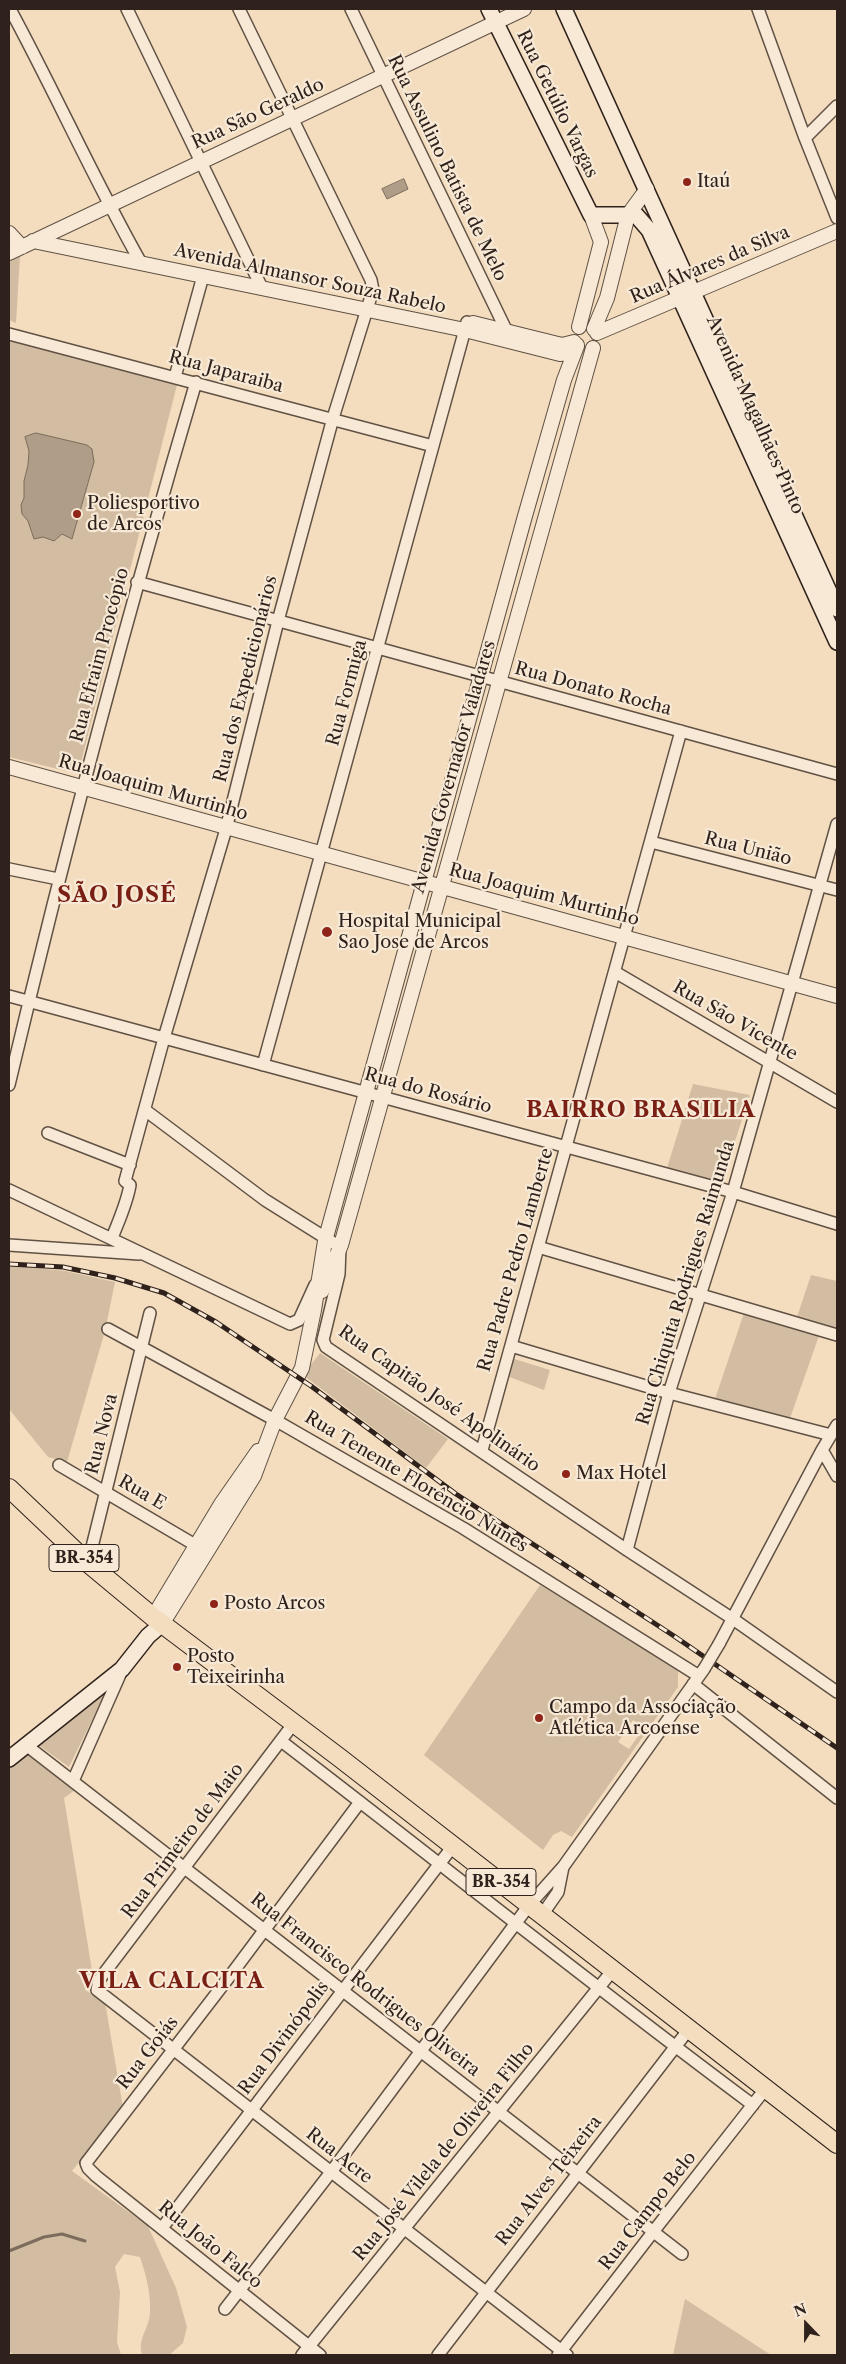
<!DOCTYPE html>
<meta charset="utf-8">
<style>
body{margin:0}
#map{position:relative;width:846px;height:2364px;overflow:hidden;background:#f3ddbe;font-family:"Libre Caslon Text",serif}
canvas{display:block}
.frame{position:absolute;inset:0;border:10px solid #2f221c;pointer-events:none}
.north{position:absolute;left:781px;top:2299px;width:50px;height:50px;-webkit-text-stroke:4px #f7e9d5;paint-order:stroke;rotate:338deg;font-size:14px;font-weight:700;line-height:20px;text-align:center;color:#2f221c}
.north::after{content:'';display:block;margin:auto;width:18px;height:22px;background:#2f221c;clip-path:polygon(50% 0,100% 100%,50% 72%,0 100%)}
</style>
<div id="map">
<canvas width="846" height="2364"></canvas>
<div class="frame"></div>
<div class="north">N</div>
</div>
<script>
const ctx = document.querySelector('canvas').getContext('2d');
ctx.lineJoin = 'round';
function fill(path, color) { ctx.fillStyle = color; ctx.fill(path, 'evenodd'); }
function stroke(path, color, width, dash) { ctx.strokeStyle = color; ctx.lineWidth = width; ctx.lineCap = dash ? 'butt' : 'round'; ctx.setLineDash(dash || []); ctx.stroke(path); }
function drawText(font, color, halo, rows, align = 'center') {
  ctx.font = font + ' "Libre Caslon Text",serif'; ctx.lineWidth = 4.5; ctx.setLineDash([]); ctx.textBaseline = 'middle'; ctx.strokeStyle = halo; ctx.fillStyle = color; for (const [text, x, y, turn = 0] of rows) {
    ctx.save(); ctx.translate(x, y); ctx.rotate((+turn || 0) * Math.PI / 180); ctx.textAlign = isNaN(turn) ? turn : align; if (halo) ctx.strokeText(text, 0, 0); ctx.fillText(text, 0, 0); ctx.restore();
  }
}
fill(new Path2D(`
 M20,256l-4,67 -7,-3v-60z
 M9,339l169,42 -100,393 -69,-17z
 M693,1084l57,11 -29,89 -54,-16z
 M9,1265l56,6 50,11 -10,49 -38,131 -19,-5 -39,-48z
 M811,1275l26,6v49l-40,-13z
 M746,1307l75,23 -33,94 -75,-19z
 M320,1353l128,86 -22,29 -123,-93z
 M511,1358l39,12 -6,20 -37,-14z
 M540,1585l138,84v18l-106,150 -11,-6 -8,4 -10,15 -119,-95zM633,1720l11,8 -15,21 -11,-7z
 M109,1685l-40,82 -32,-23z
 M27,1753l48,37 -11,8 29,179 -8,13 20,12 18,106 -51,63 76,55 28,62 11,39 -4,16 -14,12 -27,-1c-5,-15 8,-27 8,-42 1,-19 -4,-37 -10,-55l-16,-3 -9,13 5,25 -3,50 4,13h-107l-5,-4v-584z
 M685,2299l86,56h-98z`), '#d2bda2');
const water = new Path2D(`
 M404,179l4,10 -21,10 -5,-10z
 M36,433l51,12 5,4 2,13 -22,77 -10,-5 -8,7 -11,-4 -9,2 -6,-18 -6,-7 -1,-9 3,-7v-17l4,-16 1,-14 -4,-14z`);
fill(water, '#b09d87');
stroke(water, '#7c6c5c', 1);
stroke(new Path2D(`
 M9,2251l35,-14 18,-3 23,7`), '#7c6c5c', 3);
const minor = new Path2D(`
 M10,9c45,83 84,171 131,254
 M127,9l135,279
 M351,9l158,327
 M758,9l47,129 32,80
 M805,138l32,-32
 M9,334l424,112
 M175,377l28,-101
 M137,582l700,192
 M651,842l186,48
 M9,869l49,10
 M615,972l222,130
 M9,996l724,196 104,32
 M263,1065l204,-743
 M9,1085c56,-236 118,-470 187,-703
 M145,1110l120,90 75,47 -1,27 -16,66 3,7 301,203 106,69 104,73
 M48,1133l82,32
 M9,1190l281,134 9,-4 16,-35
 M112,1238c7,-18 15,-35 18,-53l-5,-4 39,-143 62,-209 52,-208 55,-203 40,-128 -2,-10 -132,-271
 M9,1245l130,9
 M538,1247l299,88
 M108,1329l167,91 188,108 236,148
 M511,1346l158,47 162,42
 M482,1450l199,-719
 M822,1450l15,26
 M59,1465l143,84
 M627,1550l42,-157 64,-201 104,-368
 M88,1563l62,-250
 M719,1644l103,-194 15,-25
 M693,1684l144,114
 M294,1723l-195,257 -2,10 470,365
 M281,1741c158,121 312,245 472,364
 M26,1745l656,509
 M73,1781l49,-111
 M542,1915l16,-23 5,-25
 M162,2228l291,-382
 M225,2309l106,-137 199,-268 33,-37 141,-198
 M302,2355l311,-385
 M320,2355l-224,-179 -8,-8 -2,-5 147,-191 127,-170
 M438,2355l251,-326
 M558,2355l95,-123 113,-144`);
const tertiary = new Path2D(`
 M9,233l13,14
 M33,241l432,89 95,24 7,-1 10,-8
 M9,253l515,-244
 M473,323l89,22 12,-3
 M579,327l22,-85 -10,-27
 M594,329l13,-31 21,-83 19,-26
 M597,333l240,-102
 M9,767l828,229
 M322,1291l19,-46 252,-897
 M153,1617l68,-113 37,-53
 M162,1624l92,-148 21,-56 27,-52 12,-58 11,-69 200,-725 39,-136 13,-34`);
const secondary = new Path2D(`
 M489,9l102,206h45l13,15 188,412
 M564,9l273,600
 M9,1759l113,-90 26,-33 14,-12`);
const primary = new Path2D(`
 M9,1488l79,75 65,54 187,141 497,386`);
stroke(minor, '#605144', 14);
stroke(tertiary, '#605144', 16);
stroke(secondary, '#2f221c', 18);
stroke(primary, '#2f221c', 20);
stroke(minor, '#f7e9d5', 11);
stroke(tertiary, '#f7e9d5', 14);
stroke(secondary, '#f7e9d5', 15);
stroke(primary, '#f3ddbe', 18);
const rail = new Path2D(`
 M9,1264l54,3 52,11 49,15 52,29 95,64 145,108 218,142 163,112`);
stroke(rail, '#2f221c', 5);
stroke(rail, '#f7e9d5', 3, [9]);
const minorBridge = new Path2D(`
 M704,1669l15,-25`);
stroke(minorBridge, '#605144', 14, []);
stroke(minorBridge, '#f7e9d5', 11);
for (const [x, y, r, color] of [
 [687,182,5,"#8f2418"],
 [77,514,5,"#8f2418"],
 [327,932,6,"#8f2418"],
 [566,1474,5,"#8f2418"],
 [214,1604,5,"#8f2418"],
 [177,1667,5,"#8f2418"],
 [539,1718,5,"#8f2418"]
]) { const dot = new Path2D(); dot.arc(x, y, r, 0, 2 * Math.PI); ctx.fillStyle = color; ctx.fill(dot); stroke(dot, '#f7e9d5', 2); }
for (const [x, y, w] of [
 [84,1558,70],
 [501,1882,70]
]) { const box = new Path2D(); box.roundRect(x - w / 2, y - 13.5, w, 27, 4); ctx.fillStyle = '#f7e9d5'; ctx.fill(box); stroke(box, '#2f221c', 1); }
drawText('bold 16px', '#2f221c', null, [
 ["BR-354",84,1558],
 ["BR-354",501,1882]
]);
drawText('18px', '#2f221c', '#f7e9d5', [
 ["Rua Getúlio Vargas",557,104,64],
 ["Rua São Geraldo",258,114,-25],
 ["Rua Assulino Batista de Melo",447,168,64],
 ["Rua Álvares da Silva",710,265,-23],
 ["Avenida Almansor Souza Rabelo",310,279,12],
 ["Rua Japaraiba",226,372,15],
 ["Avenida Magalhães Pinto",755,415,66],
 ["Rua Efraim Procópio",100,655,-75],
 ["Rua dos Expedicionários",246,679,-76],
 ["Rua Donato Rocha",593,689,15],
 ["Rua Formiga",347,693,-75],
 ["Avenida Governador Valadares",454,767,-74],
 ["Rua Joaquim Murtinho",153,788,16],
 ["Rua União",748,849,14],
 ["Rua Joaquim Murtinho",544,895,15],
 ["Rua São Vicente",735,1021,30],
 ["Rua do Rosário",428,1091,15],
 ["Rua Padre Pedro Lamberte",516,1260,-74],
 ["Rua Chiquita Rodrigues Raimunda",686,1283,-73],
 ["Rua Capitão José Apolinário",439,1399,35],
 ["Rua Nova",102,1434,-76],
 ["Rua Tenente Florêncio Nunes",416,1482,31],
 ["Rua E",142,1493,30],
 ["Rua Primeiro de Maio",183,1841,-53],
 ["Rua Francisco Rodrigues Oliveira",365,1985,38],
 ["Rua Divinópolis",284,2038,-53],
 ["Rua Goiás",148,2053,-52],
 ["Rua José Vilela de Oliveira Filho",444,2152,-51],
 ["Rua Acre",339,2156,38],
 ["Rua Alves Teixeira",549,2181,-52],
 ["Rua Campo Belo",648,2211,-52],
 ["Rua João Falco",210,2245,39]
]);
drawText('18px', '#2f221c', '#f7e9d5', [
 ["Itaú",697,182],
 ["Poliesportivo",87,504],
 ["de Arcos",87,525],
 ["Hospital Municipal",338,922],
 ["Sao Jose de Arcos",338,943],
 ["Max Hotel",576,1474],
 ["Posto Arcos",224,1604],
 ["Posto",187,1657],
 ["Teixeirinha",187,1678],
 ["Campo da Associação",549,1708],
 ["Atlética Arcoense",549,1729]
], 'left');
ctx.letterSpacing = '1px';
drawText('bold 22px', '#7a1f14', '#f7e9d5', [
 ["SÃO JOSÉ",117,896],
 ["BAIRRO BRASILIA",641,1111],
 ["VILA CALCITA",172,1982]
]);
ctx.letterSpacing = '0px';
</script>
